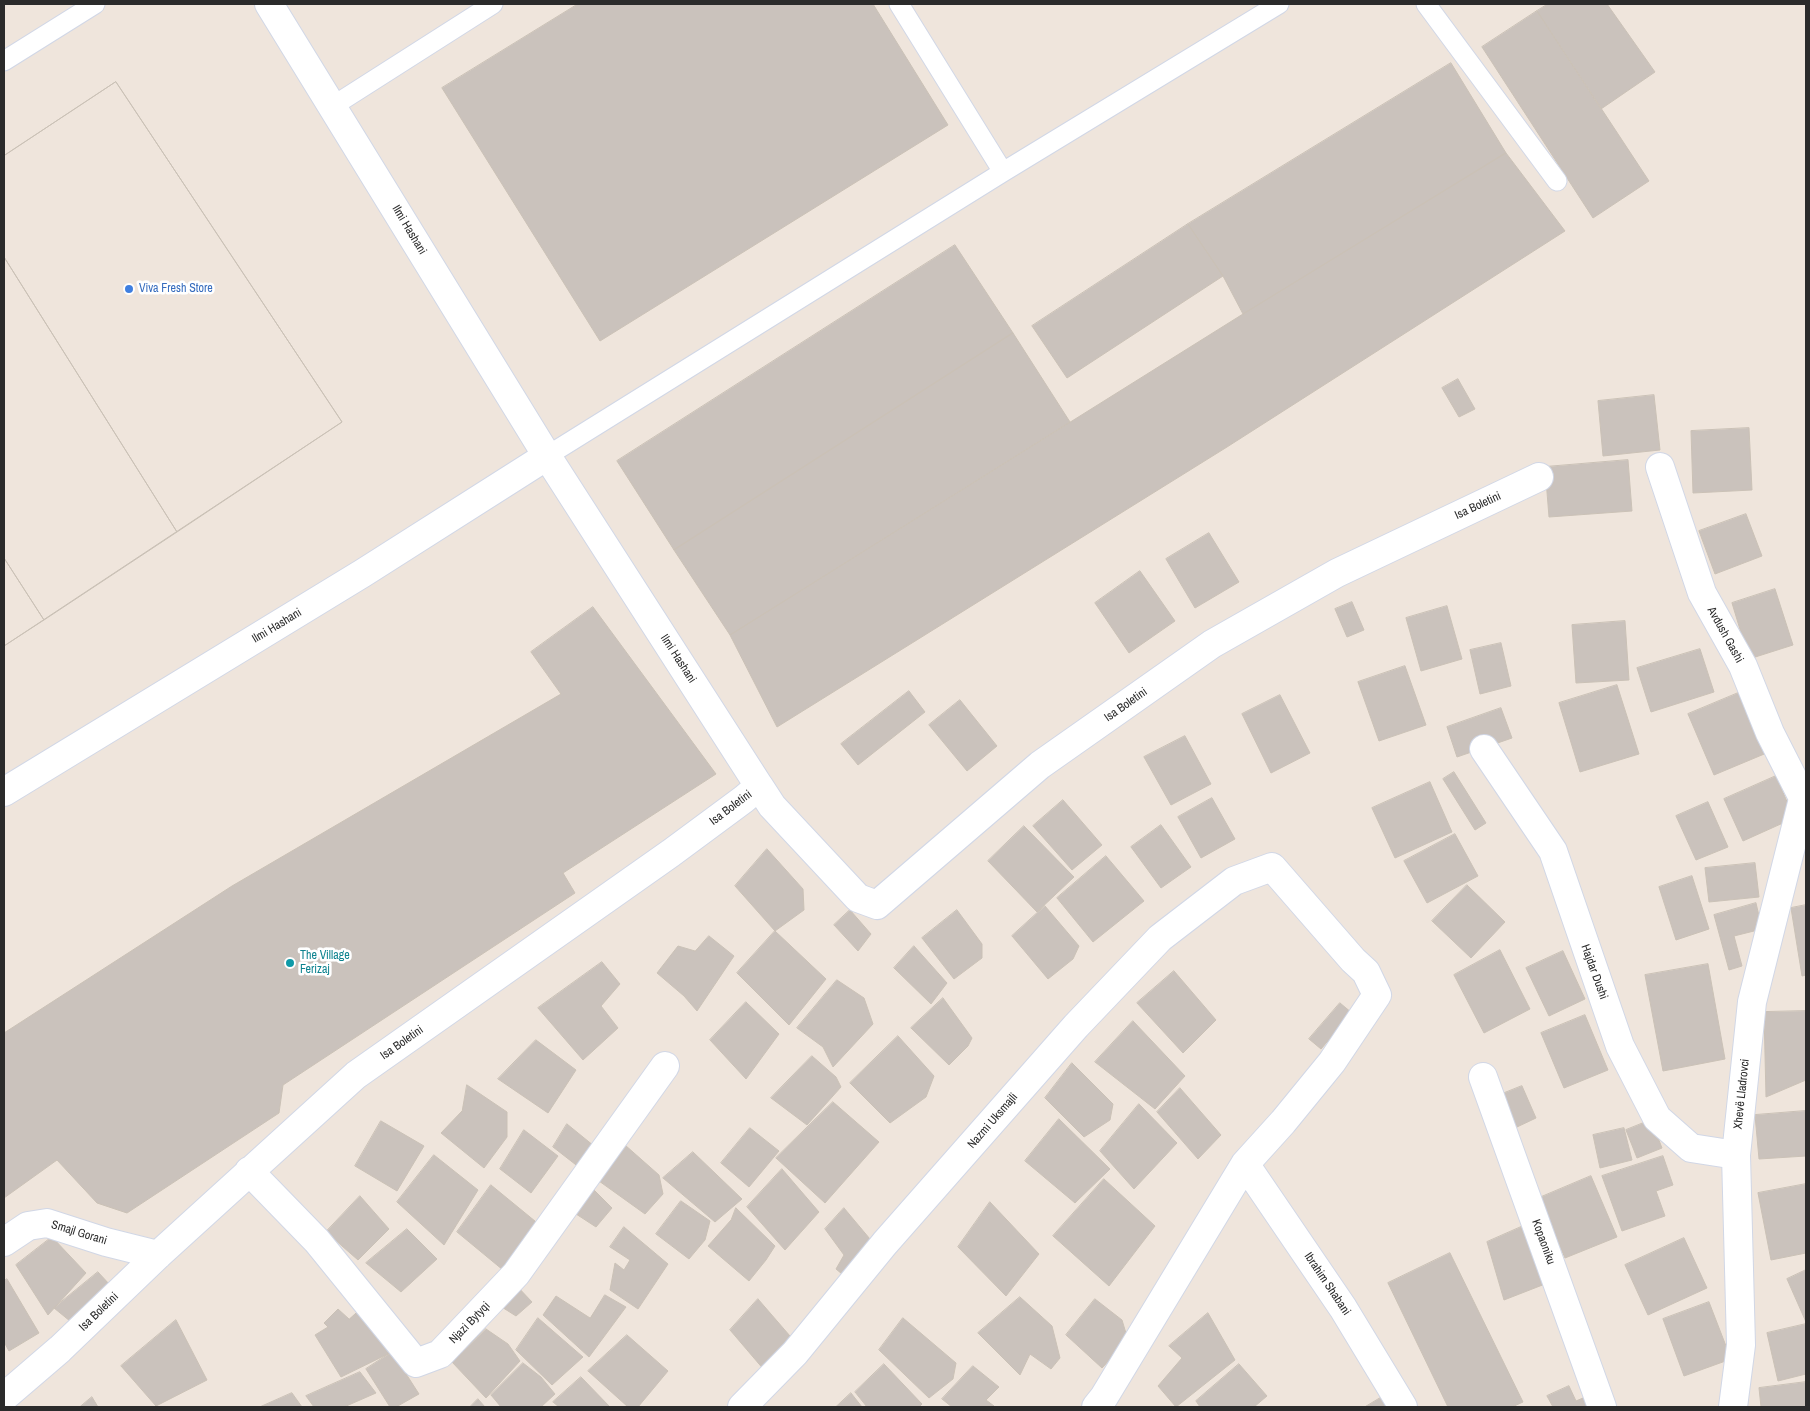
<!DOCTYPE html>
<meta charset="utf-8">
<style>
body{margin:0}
#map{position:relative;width:1810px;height:1411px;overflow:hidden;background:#efe5dc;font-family:"Archivo Narrow",sans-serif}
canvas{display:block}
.frame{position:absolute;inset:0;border:5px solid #2b2b2b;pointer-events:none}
</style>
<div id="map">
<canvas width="1810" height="1411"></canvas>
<div class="frame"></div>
</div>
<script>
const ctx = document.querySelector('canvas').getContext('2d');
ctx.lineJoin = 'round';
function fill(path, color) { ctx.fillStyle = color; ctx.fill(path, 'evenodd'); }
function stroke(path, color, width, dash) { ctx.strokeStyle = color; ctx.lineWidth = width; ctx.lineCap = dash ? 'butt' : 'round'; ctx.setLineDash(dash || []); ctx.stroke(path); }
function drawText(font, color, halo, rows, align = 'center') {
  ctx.font = font + ' "Archivo Narrow",sans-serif'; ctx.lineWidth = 5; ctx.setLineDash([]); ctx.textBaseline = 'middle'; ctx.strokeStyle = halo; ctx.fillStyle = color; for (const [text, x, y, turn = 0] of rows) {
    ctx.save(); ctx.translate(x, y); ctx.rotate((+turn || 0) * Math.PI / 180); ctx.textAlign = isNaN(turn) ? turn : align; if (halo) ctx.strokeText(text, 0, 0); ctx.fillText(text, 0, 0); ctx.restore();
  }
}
const building = new Path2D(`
 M578,4h295l75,121 -348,216 -158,-253z
 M1548,4h59l48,68 -54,37 -64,-98z
 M1537,11l112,170 -56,37 -111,-171z
 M1451,63l55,90 -263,161 -20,-38 -35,-52z
 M116,82l226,340 -338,224v-490z
 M116,82l226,340 -165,110 -173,-275v-101z
 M1506,153l59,78 -338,216 -450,280 -47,-92 513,-321z
 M1188,224l35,52 -156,102 -35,-52z
 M955,245l58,88 -339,217 -57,-89z
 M4,257l173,275 -133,88 -40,-62z
 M1013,333l57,89 -340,213 -56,-85z
 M1458,379l17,30 -16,8 -17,-29z
 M1654,395l6,55 -57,6 -5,-55z
 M1749,428l3,62 -59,3 -2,-62z
 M1628,460l4,51 -83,6 -4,-50z
 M1746,514l16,42 -47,18 -16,-43z
 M1209,533l30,49 -44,26 -29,-49z
 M4,558l40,62 -40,26z
 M1140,571l35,50 -46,32 -34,-50z
 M1775,589l18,56 -44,14 -17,-56z
 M1352,602l12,28 -17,7 -12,-28z
 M1447,606l15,53 -41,12 -15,-53z
 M593,607l123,167 -153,99 12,20 -292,192 -4,28 -152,100 -30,-10 -40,-43 -53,38v-165l228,-147 329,-192 -30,-42z
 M1625,621l4,59 -53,3 -4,-58z
 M1501,643l10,43 -31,8 -10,-44z
 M1700,649l14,43 -63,20 -14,-44z
 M1405,666l21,59 -47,16 -21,-59z
 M1617,685l22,69 -59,18 -21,-69z
 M909,691l16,21 -67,53 -17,-21z
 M1743,691l26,61 -55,23 -26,-61z
 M1280,695l30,58 -39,20 -29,-59z
 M960,700l37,46 -30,25 -38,-46z
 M1501,708l11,30 -55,19 -10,-30z
 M1185,736l26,48 -40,21 -27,-48z
 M1454,772l32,51 -11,7 -32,-51z
 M1776,776l18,42 -51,23 -19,-42z
 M1430,782l22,50 -57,26 -23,-50z
 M1212,798l23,41 -34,19 -23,-41z
 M1063,800l39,45 -30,25 -39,-44z
 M1708,802l20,45 -32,13 -20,-44z
 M1161,825l30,42 -30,21 -30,-41z
 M1024,826l50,51 -37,35 -49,-51z
 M1455,834l23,42 -51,27 -23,-42z
 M767,849l36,40 1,21 -29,21 -40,-45z
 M1106,856l38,45 -51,41 -36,-44z
 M1755,863l4,34 -50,5 -4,-34z
 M1692,876l17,53 -33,11 -17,-53z
 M1467,885l38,37 -34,36 -39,-37z
 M1756,903l6,26 -28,7 8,30 -13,4 -15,-55z
 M1806,905v70l-4,1 -11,-68z
 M1045,906l34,40 -6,13 -25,20 -36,-43z
 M850,910l21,24 -13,17 -24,-26z
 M957,910l25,34v14l-28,21 -32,-41z
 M775,931l51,48 -37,46 -52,-52z
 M709,936l25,20 -37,55 -13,-15 -27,-23 21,-27 17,5z
 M914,946l33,37 -16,21 -37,-36z
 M1500,950l30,59 -46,24 -30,-58z
 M1563,951l22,48 -36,17 -23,-48z
 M602,962l18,22 -19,22 17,22 -35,32 -45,-52z
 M1708,964l17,95 -62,12 -18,-96z
 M1174,971l42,49 -33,33 -46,-50z
 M837,980l27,18 9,26 -40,43 -10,-20 -26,-19z
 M943,998l29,40 -4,8 -19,19 -38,-37z
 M746,1002l33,32 -33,45 -36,-39z
 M1340,1003l12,10 -31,36 -12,-10z
 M1806,1011v69l-40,17 -2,-85z
 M1585,1015l23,55 -44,18 -23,-55z
 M1133,1021l52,55 -30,33 -60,-47z
 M898,1036l36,40 -8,21 -36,26 -40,-40z
 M536,1040l40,30 -28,43 -50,-34z
 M812,1056l24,21 5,10 -34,38 -36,-27z
 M1072,1063l41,41 -3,16 -26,17 -39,-39z
 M467,1085l40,27v25l-23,31 -43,-35 21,-22z
 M1522,1086l14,32 -19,9 -15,-33z
 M1180,1088l41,47 -23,24 -41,-47z
 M833,1102l46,40 -54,61 -49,-45z
 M1139,1104l38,39 -43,46 -34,-38z
 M1805,1111l1,45 -47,3 -4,-44z
 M1059,1119l51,50 -35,34 -50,-42z
 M1651,1120l11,28 -25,10 -11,-28z
 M381,1121l43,25 -27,45 -42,-25z
 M567,1124l27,22 -14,22 -27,-21z
 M750,1128l29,23 -30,36 -28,-24z
 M1624,1128l8,32 -32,8 -7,-33z
 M524,1130l34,26 -27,37 -31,-24z
 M625,1145l34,30 4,19 -18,20 -46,-33z
 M693,1152l49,47 -27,23 -52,-44z
 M434,1155l44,35 -34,55 -47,-43z
 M1663,1156l10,29 -17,6 9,25 -43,15 -20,-55z
 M782,1169l37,43 -34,38 -38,-43z
 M1591,1176l26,61 -52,21 -26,-60z
 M1104,1179l51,47 -46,60 -56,-50z
 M1806,1184v69l-35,7 -13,-67z
 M491,1185l50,41 -38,44 -46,-38z
 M591,1187l21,21 -16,19 -23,-15z
 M360,1196l29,33 -31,31 -32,-28z
 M681,1201l29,20 -5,19 -16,19 -33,-25z
 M990,1202l49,52 -33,42 -48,-49z
 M736,1208l39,38 -9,14 -17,21 -41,-35 23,-26z
 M844,1208l31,37 -27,34 -12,-10 8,-14 -19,-26z
 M624,1227l44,37 -30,45 -28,-19 5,-27 9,7 6,-10 -20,-13z
 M1521,1227l24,57 -41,16 -17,-58z
 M407,1229l30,30 -36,33 -35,-29z
 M52,1237l34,36 -38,42 -32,-50z
 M1684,1238l23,50 -59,27 -23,-50z
 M1450,1253l73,149 -11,5h-64l-60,-124z
 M1806,1270v52l-19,-43z
 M98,1272l12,13 -29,45 -27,-22z
 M7,1279l32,54 -30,18 -5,-9v-61z
 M515,1284l17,18 -16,14 -19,-12z
 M605,1295l21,12 -37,50 -46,-42 13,-19 34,22z
 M1020,1297l32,29 8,32 -9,11 -21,-15 -10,21 -42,-42z
 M758,1299l32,37 -5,18 -20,17 -35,-41z
 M1095,1299l27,21 6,20 -26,28 -36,-33z
 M1709,1302l22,57 -47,17 -21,-57z
 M362,1308l28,45 -49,24 -26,-42 13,-8 -4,-4 14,-14 11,10z
 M1208,1313l27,47 -59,47 -18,-21 24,-28 -13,-12z
 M538,1318l45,39 -31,28 -36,-35z
 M903,1318l53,45 -3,16 -24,19 -50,-48z
 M176,1320l31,60 -51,26 -35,-40z
 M1806,1324v50l-28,7 -11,-48z
 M486,1329l22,15 12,17 -34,37 -34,-36z
 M627,1335l41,36 -30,36h-10l-40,-36z
 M392,1352l27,42 -23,13h-6l-24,-38z
 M523,1363l18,14 14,17 -14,13h-40l-10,-12z
 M884,1364l38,40 -3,3h-52l-12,-15z
 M1239,1364l28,32 -13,11h-54l-4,-6z
 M973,1366l26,21 -13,13 8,6 -42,1 -10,-8z
 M360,1372l16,21 -32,14h-30l-8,-11z
 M581,1377l29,30h-51l-6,-5z
 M1806,1382v25h-45l-2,-19z
 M1569,1386l7,15 7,-3 5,9h-35l-6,-11z
 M292,1393l10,14h-42z
 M851,1393l11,14h-26z
 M1387,1394l7,13h-29z
 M92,1397l6,10h-18z
 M478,1399l7,8h-15z`);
fill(building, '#cac2bc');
stroke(building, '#cac1b6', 1);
const lane = new Path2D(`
 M899,4l104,168
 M1426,4l131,177
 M4,61l91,-57
 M333,106l160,-102
 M547,456l456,-284 276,-168`);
const street = new Path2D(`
 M269,4l278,452 212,330
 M1660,467l42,126 41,73 27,67 33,65
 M1484,749l69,102 67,195 37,72 34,30 45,7
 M4,792l359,-219 184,-117
 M1483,1077l119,330
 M1245,1164l98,144 60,99
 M249,1171l68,70 99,122 24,-9 76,-80 149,-208
 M4,1242l24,-16 19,-3 59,19 52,13
 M4,1397l56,-48 98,-94 198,-180 315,-222 73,-54 15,-13 13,20 86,92 19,7 163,-140 172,-121 125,-71 202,-96
 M742,1407l53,-54 90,-110 191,-217 84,-88 74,-57 38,-14 81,93 13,12 11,23 -45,67 -49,60 -38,42 -141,233 -8,10
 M1733,1407l8,-62 -5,-190 16,-153 54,-215`);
stroke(lane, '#d1d7e6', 21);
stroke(street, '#d1d7e6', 30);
stroke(lane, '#fff', 19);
stroke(street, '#fff', 28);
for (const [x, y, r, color] of [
 [129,289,5,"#3f7fe0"],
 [290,963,5,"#0f9aa8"]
]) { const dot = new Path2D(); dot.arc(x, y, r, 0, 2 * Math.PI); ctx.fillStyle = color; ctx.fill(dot); stroke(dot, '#fff', 2); }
drawText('12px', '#2b2b2b', '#fff', [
 ["Ilmi Hashani",409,230,59],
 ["Isa Boletini",1478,506,-25],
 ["Ilmi Hashani",277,626,-31],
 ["Avdush Gashi",1725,635,61],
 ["Ilmi Hashani",678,659,57],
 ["Isa Boletini",1126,705,-35],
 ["Isa Boletini",731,808,-37],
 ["Hajdar Dushi",1594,972,70],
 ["Isa Boletini",402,1043,-35],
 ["Xhevë Lladrovci",1742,1094,-84],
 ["Nazmi Uksmajli",993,1121,-49],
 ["Smajl Gorani",79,1233,17],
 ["Kopaoniku",1543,1242,70],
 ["Ibrahim Shabani",1327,1284,56],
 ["Isa Boletini",99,1312,-44],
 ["Njazi Bytyqi",470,1323,-46]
]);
drawText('12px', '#366cbe', '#fff', [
 ["Viva Fresh Store",139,289]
], 'left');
drawText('12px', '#0d838f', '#fff', [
 ["The Village",300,956],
 ["Ferizaj",300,970]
], 'left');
</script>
